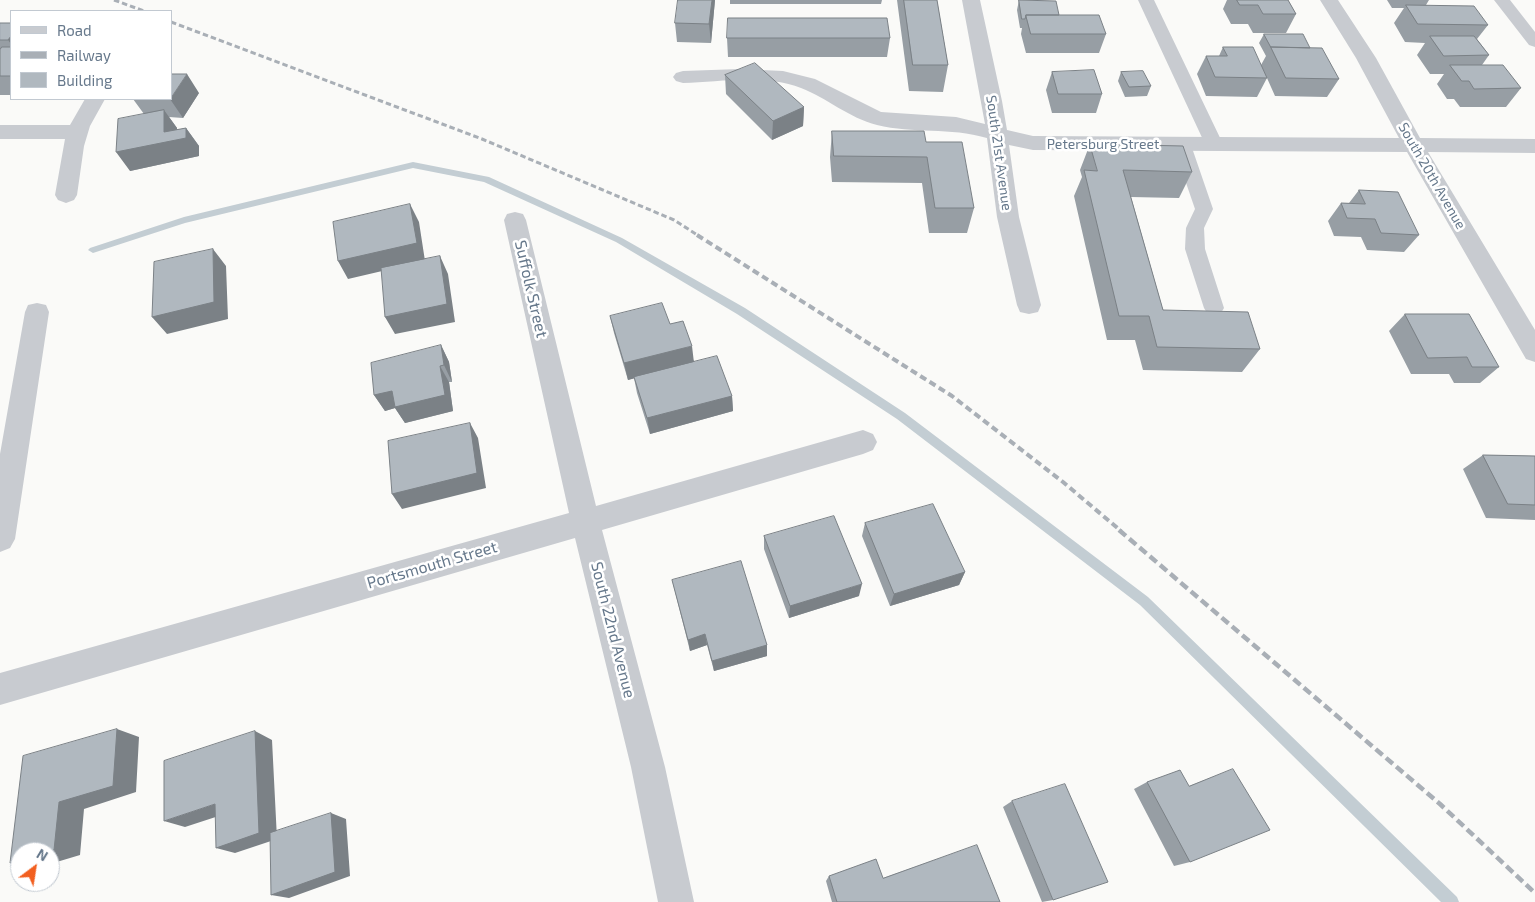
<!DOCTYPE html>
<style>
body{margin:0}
#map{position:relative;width:1535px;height:902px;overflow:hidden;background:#fafaf8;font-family:"Exo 2",sans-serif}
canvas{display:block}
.legend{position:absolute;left:10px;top:10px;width:162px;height:90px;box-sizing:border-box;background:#fff;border:1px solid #c2c9d1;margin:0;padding:6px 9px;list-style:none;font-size:15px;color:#66788b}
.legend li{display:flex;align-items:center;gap:10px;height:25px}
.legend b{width:25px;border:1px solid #c2c9d1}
.north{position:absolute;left:10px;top:842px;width:50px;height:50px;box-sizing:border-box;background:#fff;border:1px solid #c2c9d1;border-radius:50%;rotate:31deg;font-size:14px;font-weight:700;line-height:20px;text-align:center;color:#66788b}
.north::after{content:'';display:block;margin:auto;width:18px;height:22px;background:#f25f1f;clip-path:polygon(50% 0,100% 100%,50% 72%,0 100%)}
</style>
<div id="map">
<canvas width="1535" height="902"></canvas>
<ul class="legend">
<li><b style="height:6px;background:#c8cbd0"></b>Road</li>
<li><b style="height:6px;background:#a9afb6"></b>Railway</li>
<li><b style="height:14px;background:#b0b8bf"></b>Building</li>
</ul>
<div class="north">N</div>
</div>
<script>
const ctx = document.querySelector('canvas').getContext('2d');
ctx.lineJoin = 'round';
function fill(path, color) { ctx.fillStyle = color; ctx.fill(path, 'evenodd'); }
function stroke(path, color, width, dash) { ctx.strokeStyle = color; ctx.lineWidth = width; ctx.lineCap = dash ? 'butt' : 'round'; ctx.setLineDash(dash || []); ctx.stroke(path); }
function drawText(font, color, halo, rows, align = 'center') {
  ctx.font = font + ' "Exo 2",sans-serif'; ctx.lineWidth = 5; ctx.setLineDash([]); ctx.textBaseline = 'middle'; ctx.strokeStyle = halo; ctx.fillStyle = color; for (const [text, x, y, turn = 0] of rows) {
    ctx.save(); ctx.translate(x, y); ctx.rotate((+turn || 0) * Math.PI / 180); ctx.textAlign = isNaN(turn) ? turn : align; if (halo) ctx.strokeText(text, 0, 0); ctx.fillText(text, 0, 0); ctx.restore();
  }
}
fill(new Path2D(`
 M413,162l76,15 133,61 123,70 160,105 243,184 309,300 2,5h-18l-301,-297 -243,-186 -160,-105 -121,-72 -132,-60 -71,-14 -228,55 -92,30 -5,-3 2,-2 94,-31z`), '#c3cdd3');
fill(new Path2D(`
 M1138,0h16l69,144 -3,4 -6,2 -6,-2 -3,-4z
 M1494,0h16l25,32v15l-6,-2z
 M1182,139l6,2 3,4 22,64 -9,19 1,21 19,59 -3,5 -7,3 -7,-3 -3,-5 -19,-59 1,-21 9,-19 -22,-64 3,-4z`), '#c8cbd0');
fill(new Path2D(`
 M962,0h18l22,101 5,29 26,6 366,2 -43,-80 -36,-58h18l38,58 44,80 115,1v14l-107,-1 107,178v32l-9,-3 -119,-207 -374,-2 -24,-5 10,72 22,88 -3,7 -9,2 -9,-2 -3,-7 -20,-88 -10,-79c-37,-11 -74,-4 -110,-13 -28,-7 -50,-27 -76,-37 -36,-14 -81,-6 -118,-5l-7,-2 -3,-4 3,-4 7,-2 57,-2 43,2 32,8 66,33 75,5 29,7z
 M85,99h20l-15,27 -6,20 -7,49 -3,5 -8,3 -8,-3 -3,-5 10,-56h-65v-14h70z
 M515,212l8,2 3,6 70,286 267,-76 10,4 4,8 -4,8 -10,4 -261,76 63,237 29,135h-36l-27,-135 -56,-229 -575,167v-32l569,-160 -65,-293 3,-6z
 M37,303l9,2 3,7 -34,227 -5,9 -10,4v-98l25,-142 3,-7z`), '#c8cbd0');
stroke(new Path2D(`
 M114,0l30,11
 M171,22l311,117 192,81 25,16`), '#a9afb6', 3, [5.5, 3]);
stroke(new Path2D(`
 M697,235l255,161 111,86 58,49`), '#a9afb6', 4, [7, 4]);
stroke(new Path2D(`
 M1119,530l321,274 95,89`), '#a9afb6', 4.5, [9, 4.5]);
fill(new Path2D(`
 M715,0l-4,43 -34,-1 -2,-19z
 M730,0h152l-1,4h-151z
 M897,0h40l11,65 -5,27 -34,-1z
 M1019,0l87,34 -7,19h-73l-5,-19 1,-6h-2l-3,-18z
 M1227,0h61l8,14 -10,19h-33l-5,-9h-17l-8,-15z
 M1387,0h42l-3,5 62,20 -11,14 12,16 -7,10 39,23 -15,19h-46l-6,-8h-7l-10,-15 7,-10h-14l-13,-19 8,-12 -20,-1 -11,-19 10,-15h-12z
 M0,23h11v72h-11z
 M1264,34l46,14 29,31 -12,18 -52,-1 -8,-18 -10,19 -51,-1 -9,-22 9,-18h13l4,-9 38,18 5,-9 -7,-13z
 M727,38h163l-3,19h-159z
 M1052,72l50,22 -6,19h-44l-6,-23z
 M1121,72l30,14 -4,10 -22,1 -7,-16z
 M725,75l79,32 -1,19 -31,14 -46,-46z
 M199,93l-16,25 -14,-1 8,11v2l9,-2 13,18v10l-69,15 14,-57 -11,-15h38z
 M832,131l94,11 48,66 -7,25h-38l-7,-50 -90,-1 -2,-25z
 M1090,144l102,28 -13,26 -48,-1 32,113 97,39 -18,23 -99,-2 -8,-30h-28l-33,-144 8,-19 -2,-7z
 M1359,190l60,45 -15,17 -37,-2 -6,-13 -27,-1 -6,-15 13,-18h8z
 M1405,314l94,53 -19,16h-26l-5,-9h-38l-22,-43z
 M610,316l60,8 24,37 38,35 1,15 -83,23 -13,-41 -3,-15 -6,2 -14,-47z
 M441,345l8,17 3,20h-3l4,29 -48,12 -10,-15 -10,3 -11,-16z
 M1483,455l52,1v64l-49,-2 -23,-49z
 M865,523l100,49 -6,13 -69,21 -28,-70z
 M764,536l95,60 -70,22 -25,-69z
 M672,580l95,65v11l-53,15 -7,-26 -17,6z
 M1147,782l42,4 1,76 -16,4 -40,-77z
 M1012,801l41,99 -11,2 -39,-95z
 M829,876l54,2 117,24h-168l-6,-21z`), '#979ea4');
fill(new Path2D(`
 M712,0h3l-4,43 -2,-19z
 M11,36v8l-3,-4z
 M187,74l12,19 -16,25 -13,-19h1v-1z
 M804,107l-1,19 -31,14 1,-19z
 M164,110l13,18v12l9,-12 13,18v10l-69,15 -14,-19 48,-20z
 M410,204l9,18 6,39 -77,18 -10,-18z
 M213,249l13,17 2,53 -61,15 -15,-17z
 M440,256l8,18 7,48 -60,12 -10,-17z
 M441,345l8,17 3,20 -8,-17z
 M692,346l2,17 -66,17 -4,-17z
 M440,366l9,16 4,29 -48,12 -10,-15 -10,3 -11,-16z
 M732,396l1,15 -83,23 -3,-16z
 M470,423l8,15 8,50 -84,21 -10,-15z
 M965,572l-6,13 -69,21 4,-12z
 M862,584l-3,12 -70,22 1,-12z
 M705,634l2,11 -17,6 -2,-11z
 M767,645v11l-53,15 -2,-10z
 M117,729l22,8 -3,55 -52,17 -4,46 -30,9v-12h-2l11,-50z
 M255,731l17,9 5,99 -42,14 -19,-5z
 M215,804l19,7 -49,16 -21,-6z
 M331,813l15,6 4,57 -61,22 -18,-3z
 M20,860v5l-10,-2z`), '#7b8186');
const building = new Path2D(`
 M678,0h34l-3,24 -34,-1z
 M904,0h33l11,65h-35z
 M1019,0l37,1 3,14h-33l-1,4h-3z
 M1237,0h51l8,14h-33l-5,-9h-18z
 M1406,5l68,1 14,19 -70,-1z
 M1026,15h73l7,19h-75z
 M728,18h159l3,20h-163z
 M0,23h11v13l-3,4h-8z
 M1264,34h39l7,14 -39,-1z
 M1430,36h44l15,19 -45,1z
 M2,47h9v29h-11v-26z
 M1223,47h30l14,31 -52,-1 -9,-21h21z
 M1271,47l51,1 17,31 -53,-1z
 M755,63l49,44 -31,14 -48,-46z
 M1450,65h53l18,23 -47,1 -5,-8h-7z
 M1094,70l8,24h-44l-6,-22z
 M1143,71l8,15 -22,1 -8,-15z
 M171,74h16l-16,24z
 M164,110v22l22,-4v10l-70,14 2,-33z
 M832,131h92l2,11h36l12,66h-39l-8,-51 -93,-1z
 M1090,144l93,2 9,26 -69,-2 40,140 85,2 12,37 -103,-2 -8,-31h-30l-35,-146 13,1z
 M1359,190l39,2 21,43 -38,-2 -6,-14 -28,-1 -6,-15 24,1z
 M410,204l7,39 -79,18 -5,-39z
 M213,249l1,53 -62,15 2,-55z
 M440,256l7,48 -62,13 -4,-49z
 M662,303l8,21 13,-3 9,25 -68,17 -14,-47z
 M1405,314h64l30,53h-27l-5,-10 -39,1z
 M441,345l3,20 -4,1 5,29 -50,12 -3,-16 -18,4 -3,-32z
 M717,356l15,40 -85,22 -13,-41z
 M470,423l7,50 -85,21 -4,-53z
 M1483,455l52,1v49l-27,-1z
 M933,504l32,68 -71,22 -29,-71z
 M834,516l28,68 -72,22 -26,-70z
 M741,561l26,84 -55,16 -7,-27 -17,6 -16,-60z
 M117,729l-4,57 -54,16 -5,48 -6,2h-28v8l-10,3 13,-107z
 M255,731l4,102 -43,15 -1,-44 -51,17v-60z
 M1233,769l37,61 -80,32 -43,-80 33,-12 9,16z
 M1065,784l43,98 -55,18 -41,-99z
 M331,813l4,59 -64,23 -1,-62z
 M977,845l23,57h-163l-8,-26 47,-17 7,19z`);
fill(building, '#b0b8bf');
stroke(building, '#7b8186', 1);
drawText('14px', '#66788b', '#fff', [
 ["Petersburg Street",1103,144],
 ["South 21st Avenue",999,153,82],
 ["South 20th Avenue",1432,176,60]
]);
drawText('16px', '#66788b', '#fff', [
 ["Suffolk Street",531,289,77],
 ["Portsmouth Street",432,565,-16],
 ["South 22nd Avenue",613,630,76]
]);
</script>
